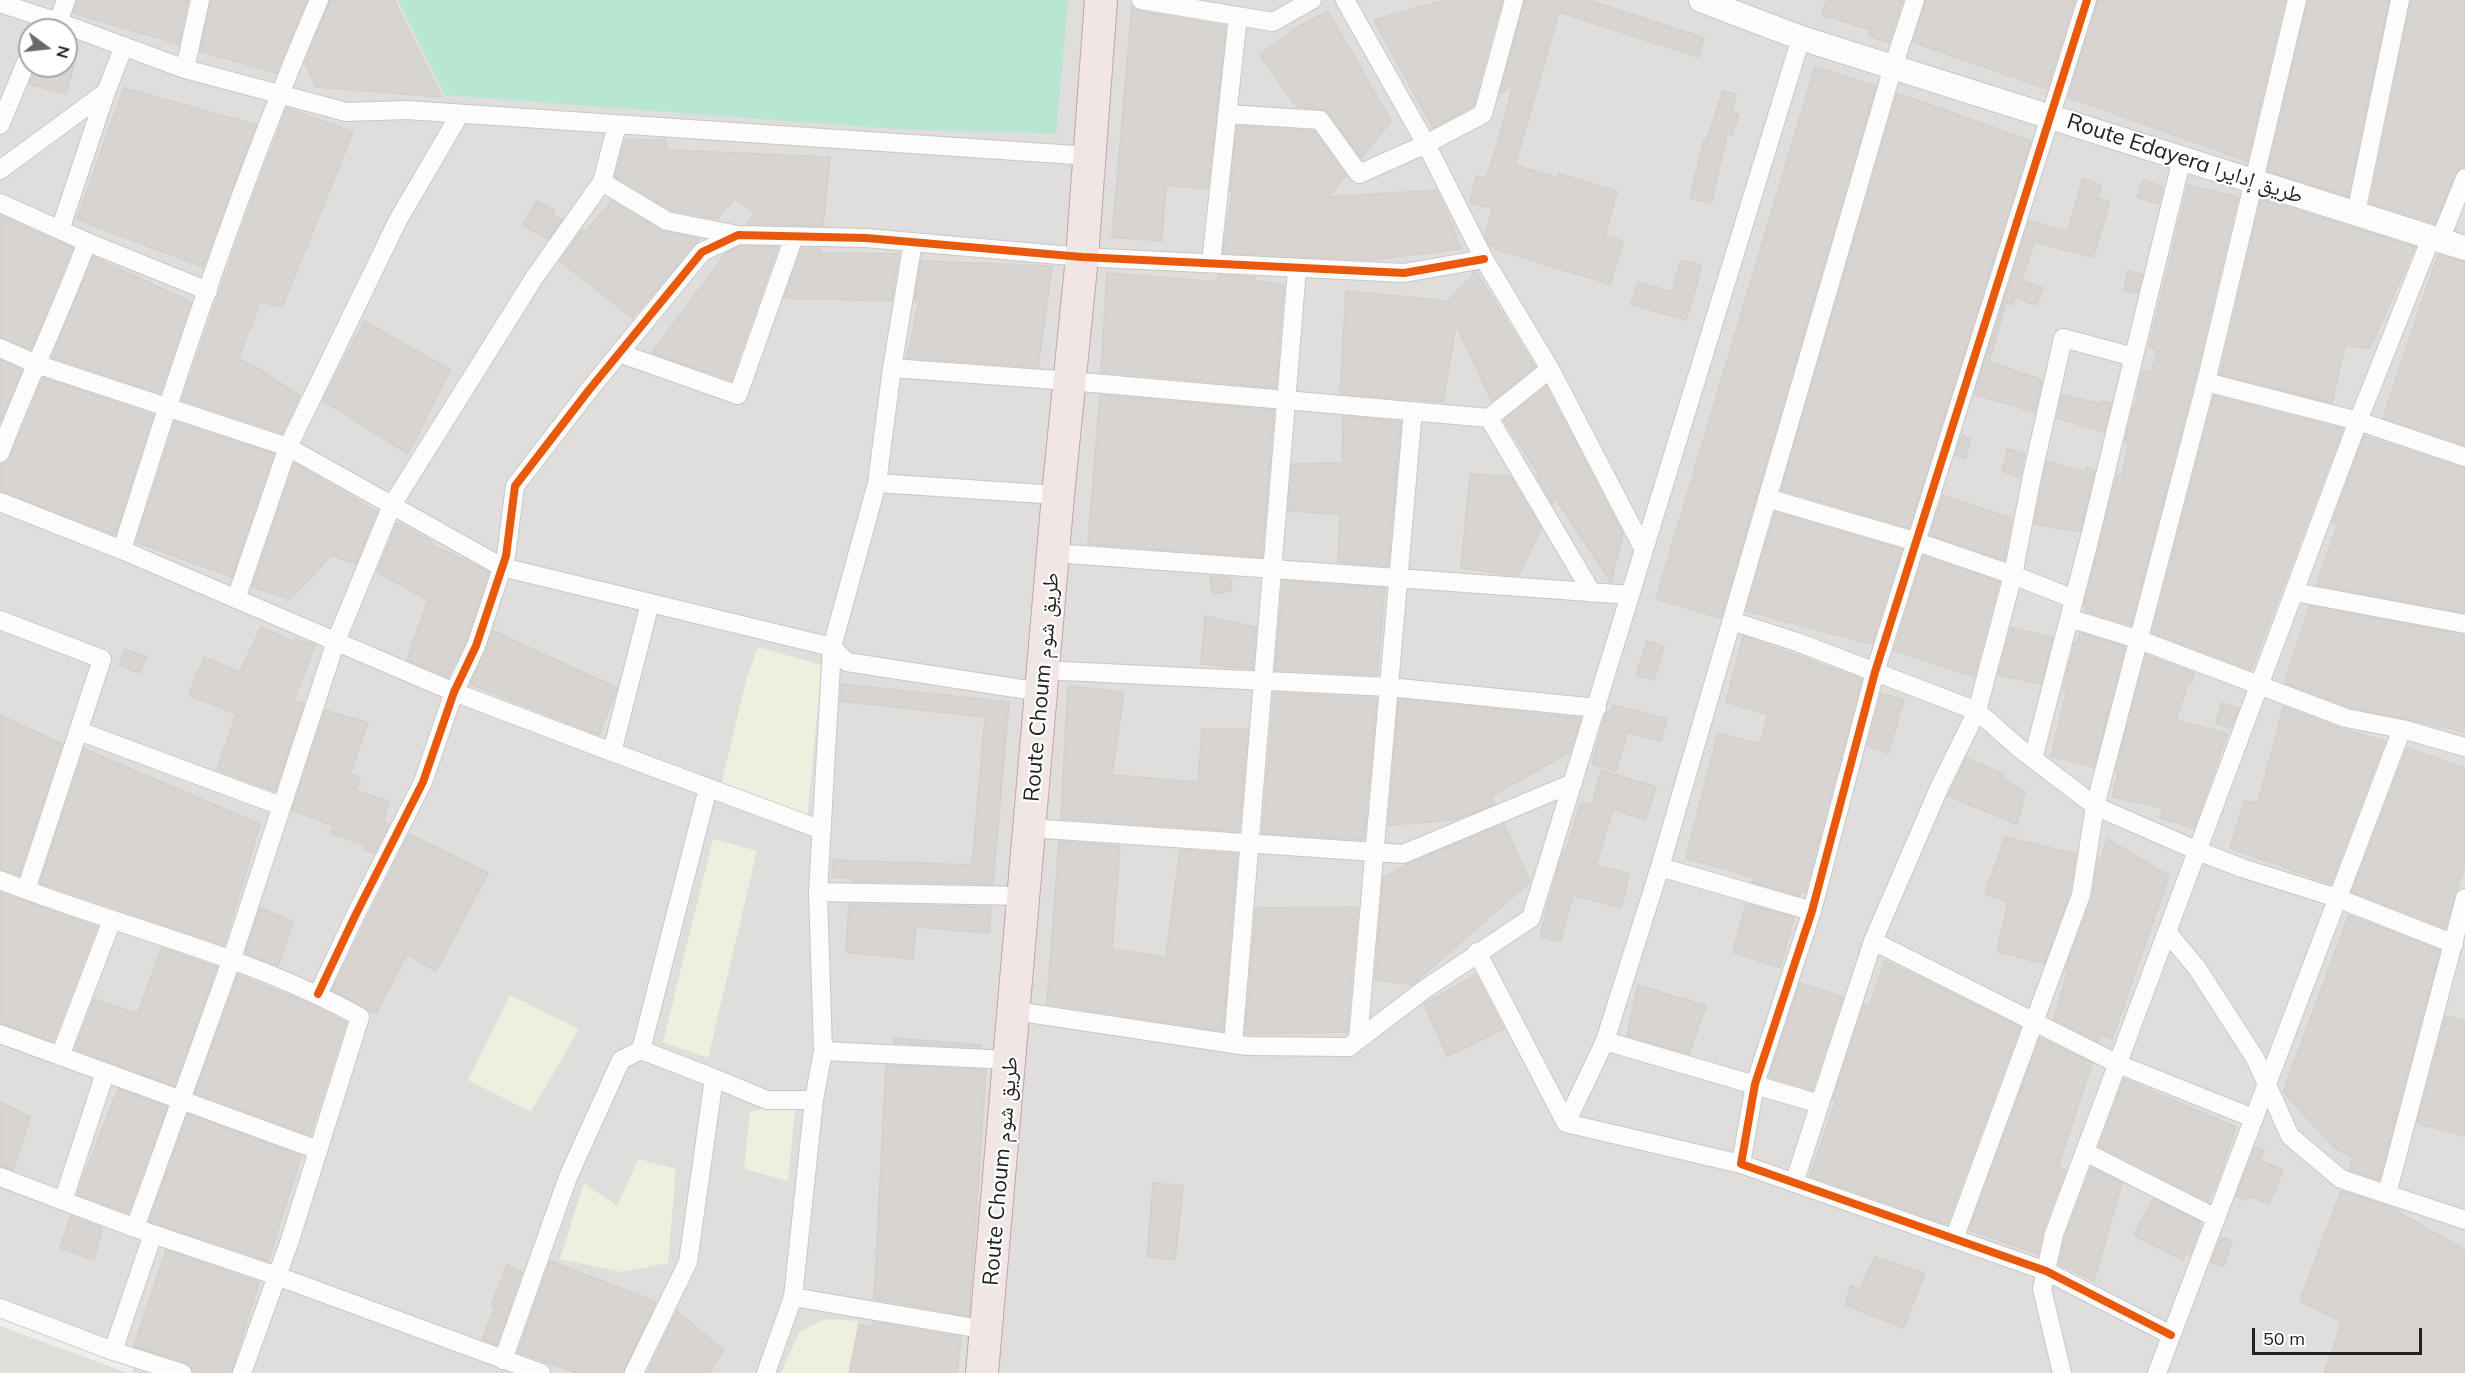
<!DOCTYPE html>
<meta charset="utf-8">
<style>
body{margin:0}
#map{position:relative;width:2465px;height:1373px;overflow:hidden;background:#f0eeeb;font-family:Mulish,sans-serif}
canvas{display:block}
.north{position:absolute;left:18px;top:18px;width:60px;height:60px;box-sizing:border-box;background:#fff;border:2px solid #a7a7a7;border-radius:50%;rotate:105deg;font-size:16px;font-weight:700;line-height:24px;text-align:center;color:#222}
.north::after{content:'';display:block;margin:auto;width:21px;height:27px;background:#6a6968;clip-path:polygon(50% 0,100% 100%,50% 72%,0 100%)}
.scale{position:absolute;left:2252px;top:1328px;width:170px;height:27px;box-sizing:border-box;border:3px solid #222;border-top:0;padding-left:8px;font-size:18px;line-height:21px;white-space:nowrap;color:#222;-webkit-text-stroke:4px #fff;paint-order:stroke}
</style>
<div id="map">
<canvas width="2465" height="1373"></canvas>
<div class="north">N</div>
<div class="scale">50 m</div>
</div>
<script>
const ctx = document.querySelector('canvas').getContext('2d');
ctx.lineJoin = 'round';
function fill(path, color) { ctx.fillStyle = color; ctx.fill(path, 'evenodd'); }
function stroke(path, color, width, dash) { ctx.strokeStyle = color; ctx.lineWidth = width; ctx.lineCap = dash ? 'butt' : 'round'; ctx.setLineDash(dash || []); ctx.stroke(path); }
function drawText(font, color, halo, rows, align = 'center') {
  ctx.font = font + ' Mulish,"Noto Naskh Arabic",sans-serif'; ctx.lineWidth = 4.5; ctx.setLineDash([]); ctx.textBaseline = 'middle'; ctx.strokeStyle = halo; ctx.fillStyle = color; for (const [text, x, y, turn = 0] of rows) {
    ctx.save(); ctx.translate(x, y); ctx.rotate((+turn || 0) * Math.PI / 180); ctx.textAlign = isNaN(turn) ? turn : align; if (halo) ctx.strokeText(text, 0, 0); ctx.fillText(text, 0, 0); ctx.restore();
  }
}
fill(new Path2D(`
 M0,0h2465v1373h-2333l1,-6 -133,-54zM30,30h36v36h-36z`), '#dfdedc');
fill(new Path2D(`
 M0,1326l125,46v1h-125z`), '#e0deda');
fill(new Path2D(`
 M758,647l64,18 -15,153 -86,-32 25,-106z
 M713,839l44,12 -49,207 -45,-16z
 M510,995l69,34 -48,83 -63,-32z
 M796,1100l-8,81 -44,-12 6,-57z
 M638,1159l38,10 -8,94 -47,9 -61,-13 24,-76 33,23z
 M824,1319l34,2 -6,52h-71l18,-41z`), '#efefdf');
fill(new Path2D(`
 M398,0h670l-12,134 -162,-5 -449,-34z`), '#b7e6d2');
const building = new Path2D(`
 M77,0h111l-9,44 -106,-31z
 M211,0h96l-31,73 -76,-22z
 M330,0h64l47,97 -125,-10 -11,-24z
 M1445,0h57l-29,106 -40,22 -59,-108z
 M1525,0h64l115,38 -6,19 -139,-45 -44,153 43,13 1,-4 58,17 -12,45 18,5 -13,43 -115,-35 4,-4 -9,1 -5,-10 8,-28 -23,-5 6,-27 10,3 12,-37 15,-57 -13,9z
 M1827,0h76l-14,42 -20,-6 2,-6 -49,-15z
 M1926,0h149l-28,89 -134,-47z
 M2098,0h187l-38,161 -179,-64z
 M2308,0h81l-41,196 -80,-25z
 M2411,0h54v167l-6,2 -4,5 -20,49 -65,-20z
 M1132,6l7,5 87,15 -18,163 -42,-4 -4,56 -50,-4z
 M1328,11l63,110 -30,37 -35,-48 -29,-3 -37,-52 33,-25z
 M37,66h37l-8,28 -37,-10z
 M1815,67l61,19 -155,532 -65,-19z
 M124,88l132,37 -53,142 -126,-48z
 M1723,91l13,3 -4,18 7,2 -7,21 -5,-1 -16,69 -21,-5 14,-58h3z
 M1897,93l134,48 -122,387 -128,-38z
 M287,108l66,24 -71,175 -22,-5 -22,57 16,7 46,30 -18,37 -100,-33 67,-192z
 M1237,126l77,5 32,44 -18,22 109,-7 20,47 -3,-1 8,13 -93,11 -146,-7 9,-62h-2z
 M625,140h40l3,10 162,7 -7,69 -76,-2 8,-10 -20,-16 -18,21 -46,-9 -56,-33z
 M2083,179l18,6 -4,13 13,4 -17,55 -58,-15 -14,38 22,8 -7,17 -21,-8 -3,8 -6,-2 -17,59 53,18 -7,32 -61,-18 55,-173 39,11z
 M2143,180l20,7 -4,17 -22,-7z
 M2188,185l50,12 -43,182 -64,246 -46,-14 2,-6h-3l33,-130 5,2 7,-35 -4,-1 8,-33h2l5,-27 3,-11 8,2 7,-21 -9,-4z
 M2261,199l154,48 -45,101 -25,-2 -13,57 -112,-29z
 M537,201l18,10 -2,4 9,5 -14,19 -25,-14z
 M612,201l50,30 38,8 -68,79 -72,-57 22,-31 3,2z
 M0,216l73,32 -42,101 -31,-12z
 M740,246l38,1 -47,133 -79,-27 74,-100z
 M802,248h18v5l79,1 -7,47 -108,-3z
 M2438,255l27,7v183l-82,-27z
 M93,257l98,45 -31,91 -108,-36z
 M1681,260l21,6 -16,54 -55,-16 7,-22 34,10z
 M921,261l131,5 -14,101 -131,-9 12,-56h-5z
 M2128,271l14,3 -4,19 -14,-3z
 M1473,272h3l59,95 -43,34 -36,-76 -13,77 -103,-8 6,-103 102,10 23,-24z
 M1107,273l110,9 2,-7 36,2v4l29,3 -8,104 -175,-16z
 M364,321l86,49 -42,84 -85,-54z
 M0,360l22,10 -22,52z
 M43,378l110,37 -38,120 -115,-44v-27l7,-2 3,-5z
 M1546,386l77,148 -12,48 -56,-84 -3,5 -15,-26h4l-37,-57z
 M1100,395l174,15 -12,147 -174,-13z
 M2062,395l39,9 1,-3 9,2 -7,29 -47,-14z
 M2214,396l129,33 -92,241 -99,-37z
 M1343,416l58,6 -13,144 -50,-4 2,-48 -52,-3 4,-47 50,-1z
 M175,422l99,32 -42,123 -96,-35z
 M1962,435l9,3 -6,20 -10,-3z
 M2364,436l101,32v145l-148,-28 21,-62 -5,-2z
 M2008,449l17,5 -5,23 -18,-6z
 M2047,461l39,12 1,-5 8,2 -15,62 -46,-8z
 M294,463l83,49 -21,52 -24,-9 -42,44 -38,-12z
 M1470,474l40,2 31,52 -23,48 -57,-8z
 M1943,495l69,24 -8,41 -74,-25z
 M1775,512l127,37 -30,95 -126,-33z
 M397,523l34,18 -1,3 59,28 -23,70 -18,35 -41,-17 21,-60 -51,-28z
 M1923,556l76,26 -25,95 -80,-27z
 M1210,576l20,1 2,14 -19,3z
 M1283,581l102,7 -8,87 -102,-5z
 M2310,606l155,29v97l-116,-25 -65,-24z
 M1205,616l51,11 -3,42 -52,-5z
 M261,627l34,16 1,-4 19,6 -21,56 10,3 -29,87 -58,-21 19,-56 -47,-19 15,-38 36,15z
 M2011,628l42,9 -12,47 -43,-9z
 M493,631l124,57 -18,47 -129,-51z
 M2080,633l45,14 -31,120 -43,-11 16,-66 -4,-1 12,-47h3z
 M1743,636l119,43 -57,213 -4,-1 -2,5 -47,-14 1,-5 -67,-19 32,-125 42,11 8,-29 -42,-13z
 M1647,641l17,5 -10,34 -18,-5z
 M125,649l21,8 -6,16 -21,-8z
 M2146,655l48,18 -3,10 -3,-1 -12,38 51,14 -33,94 -34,-10 3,-10 -51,-11 6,-24 -3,-1z
 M841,684l168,18 -16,182 -142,-3v-3l-19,-1 1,-17 139,5 13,-148 -145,-16z
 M1068,686l56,6 -12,83 86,7 4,-53h46l-9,102 -178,-12z
 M1274,693l103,5 -13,142 -102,-7z
 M1881,693l23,7 -16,53 -21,-7z
 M1399,699l182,19 -11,34 -79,44 4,8 -41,16 -66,5z
 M2222,703l17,5 -8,20 -15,-5z
 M1613,705l54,14 -6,22 -34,-9 -11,39 -24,-7 13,-48 3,-5h3z
 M2284,706l58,23 43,12 -54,143 -101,-36 15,-47 13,2z
 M325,710l43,13 -18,51 10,4 -4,12 33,12 -6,20 6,3 -15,28 -10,-4 1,-4 -34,-12 3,-7 -42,-16z
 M0,715l62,29 -43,131 -19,-6z
 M2407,748l58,20v98l-20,62 -93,-36z
 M84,749l176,75 -36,121 -184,-62z
 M1966,758l37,16 -1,4 23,14 -8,32 -69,-28z
 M1601,770l55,17 -11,33 -32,-11 -17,56 33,9 -8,34 -48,-13 -13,47 -20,-6 17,-64 6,-21h3l15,-49 11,4z
 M1504,824l26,58 -118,103 -37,-6 8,-101 27,-15z
 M409,834l79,39 -52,98 -29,-17 -31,60 -44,-24z
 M2005,837l71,17 -6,38 -26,72 -47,-13 11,-49 -23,-8z
 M2107,839l62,37 -57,163 -11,-4 -3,7 -44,-23 14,-49h-3l27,-71 6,-40h3z
 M1059,841l61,5 -8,103 54,8 14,-107 57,4 -14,177 -176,-27z
 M0,892l97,35 -44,115 -53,-19z
 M849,904l142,3 -2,26 -73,-6 -3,32 -67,-7z
 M1746,904l48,13 -14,51 -47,-16z
 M1358,907l-11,125 -102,2 11,-126z
 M260,908l33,14 -15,44 -33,-13z
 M2349,915l91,35 -61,230 -30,-10 4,-12 -18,-10 -52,-56z
 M162,948l55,19 -43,119 -99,-37 19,-50 43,15z
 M1885,961l135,66 -73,197 -137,-48 26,-75 -3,-2 31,-95 6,2z
 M238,975l74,30 34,18 -36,112 -115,-42z
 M1476,975l28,54 -57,27 -23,-52z
 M1800,983l43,14 -31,93 -43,-13z
 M1638,985l68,21 -17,48 -62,-18z
 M2446,1016l19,5v115l-48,-13z
 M894,1038l88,7 -1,2 -87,-4z
 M2040,1038l52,25 -34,104 8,3 -23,60 -5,24 -69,-24z
 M886,1065l100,5 -17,246 -95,-17z
 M2124,1079l112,48 -21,62 -2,-1 -5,13 -109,-55z
 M118,1089l49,18 -39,106 -50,-18v-4z
 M0,1102l30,15 -17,53 -13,-4z
 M188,1114l113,42 -33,105 -119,-40z
 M2255,1147l9,3 -4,10 23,10 -14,34 -20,-8 -2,4 -11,-4z
 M2091,1168l31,15 -28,98 -35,-17 6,-27z
 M1153,1183l30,3 -8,74 -28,-4z
 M2341,1191l47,15 77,44v123h-141l18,-51 -42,-21z
 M2153,1199l47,23 -3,7 2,1 -9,24 -4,-1 -3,7 -49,-25z
 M71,1216l31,12 -8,32 -34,-12z
 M2221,1237l11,4 -8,25 -13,-4z
 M166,1250l93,32 -28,91h-38l-2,-7 -5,-3 -52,-17z
 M1875,1257l50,17 -22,54 -57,-23 5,-19 9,3z
 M550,1261l106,41 -33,71h-46l-59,-21z
 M507,1265l15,7 -25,73 -15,-6 13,-32 -4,-1z
 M677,1311l46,39 -13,23h-63z
 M873,1322l88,15 -4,36h-108l10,-48 13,2z`);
fill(building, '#d7d4d2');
stroke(building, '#d3d0cc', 1.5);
const minor = new Path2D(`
 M319,0c-77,179 -139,364 -197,550l332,142 158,60
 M1141,0l132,22 39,-22
 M1345,0l81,144 58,115 66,110 94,181
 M2087,0l-212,672 -63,239 -57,173 -14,80 305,107 125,64
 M0,3l58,19 127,47 94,25 67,18 61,-2 683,46
 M58,22l8,-22
 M185,69l15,-69
 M460,114l-62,106 -110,227 214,120 330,80 15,15 194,30
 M1227,114l93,6 39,54 67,-30 57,-30 31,-114
 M0,125l30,-72
 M617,125l-15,57 65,39 71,14
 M0,170l106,-78
 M0,203l60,27
 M2356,213l44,-213
 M2440,240l25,-62
 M87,242l121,49
 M1211,263l27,-247
 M0,348l36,16 252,83 -52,152
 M619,353l119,42 56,-158
 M892,368l21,-126
 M2206,382l152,39 107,36
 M1489,418l103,175
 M0,453c27,-71 60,-139 87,-211l-27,-12 46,-138 18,-46
 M877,483l15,-115 178,13 419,37 61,-49
 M1767,498l150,44 96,33 -36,136 -37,75 -67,155 -79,242
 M0,502l122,48
 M1054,553l576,42
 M2294,592l171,32
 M2074,599l-61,-24 18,-94 32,-143 71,19
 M650,603l-38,149 210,78
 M2069,618l68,21 209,79 56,11 63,18
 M0,620l102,39 -76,231
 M1732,621l65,21 180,69 42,37 76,58 103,45 44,17 95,30 117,46
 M1043,670l346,17 208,21
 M79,731l202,75
 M2033,759l57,-222 92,-379
 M1030,828l373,26 170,-71
 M1660,867l152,44
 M0,880c119,47 248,75 360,137l-70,223 -48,133
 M818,892l5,159 188,9
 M1024,896l-206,-4 14,-245 45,-164 181,12
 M2167,932l30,36 58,90 35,78 51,43 124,41
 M1873,941l245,123 135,54
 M1477,952l89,171
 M318,994l38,-80 67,-132 31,-90 22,-46 30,-90 9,-70 74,-96 113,-138 36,-17 128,3 216,19 322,16 80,-14
 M1015,1011l232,35 102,1 76,-58 106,-71 270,-880
 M0,1034l318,116
 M1358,1040l55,-629
 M1605,1041l215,63
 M1233,1044l64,-775
 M641,1050l73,28
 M823,1051l-9,49 -21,197 194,33
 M60,1056l52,-136
 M2085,1152l131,66
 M1741,1164l-175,-41 39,-82 55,-174 233,-800 22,-67
 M0,1177l135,51
 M2387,1194l78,-296
 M63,1201l42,-128
 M1954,1239l127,-344 14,-89 111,-424 91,-382
 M0,1308l113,43 69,22
 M113,1351l40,-117
 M503,1360l65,-183 53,-117 20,-10 67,-262
 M541,1373l-264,-97 -142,-48 96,-267 105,-320 56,-136 142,-227 68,-96
 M634,1373l54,-111 26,-184 53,22h47
 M766,1373l27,-76
 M2062,1373l-20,-84 12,-55 304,-813 73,-183
 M2157,1373l245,-644`);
const tertiary = new Path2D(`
 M1701,0l100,38 664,210`);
const trunk = new Path2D(`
 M982,1373l76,-878 24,-238 19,-257`);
stroke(minor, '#c9c8c7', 20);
stroke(tertiary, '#c9c8c7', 26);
stroke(trunk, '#c5a2ac', 34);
stroke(minor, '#fdfcfc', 18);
stroke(tertiary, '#fdfcfc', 24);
stroke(trunk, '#f0e6e4', 32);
stroke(new Path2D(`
 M2087,0l-212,672 -63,239 -57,173 -14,80 305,107 125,64
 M318,994l38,-80 67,-132 31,-90 22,-46 30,-90 9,-70 74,-96 113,-138 36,-17 128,3 216,19 322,16 80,-14`), '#e8590c', 8);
drawText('22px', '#222', '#fff', [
 ["Route Edayera طريق إدايرا",2185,159,18],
 ["Route Choum طريق شوم",1042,687,-85],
 ["Route Choum طريق شوم",1001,1171,-85]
]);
</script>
